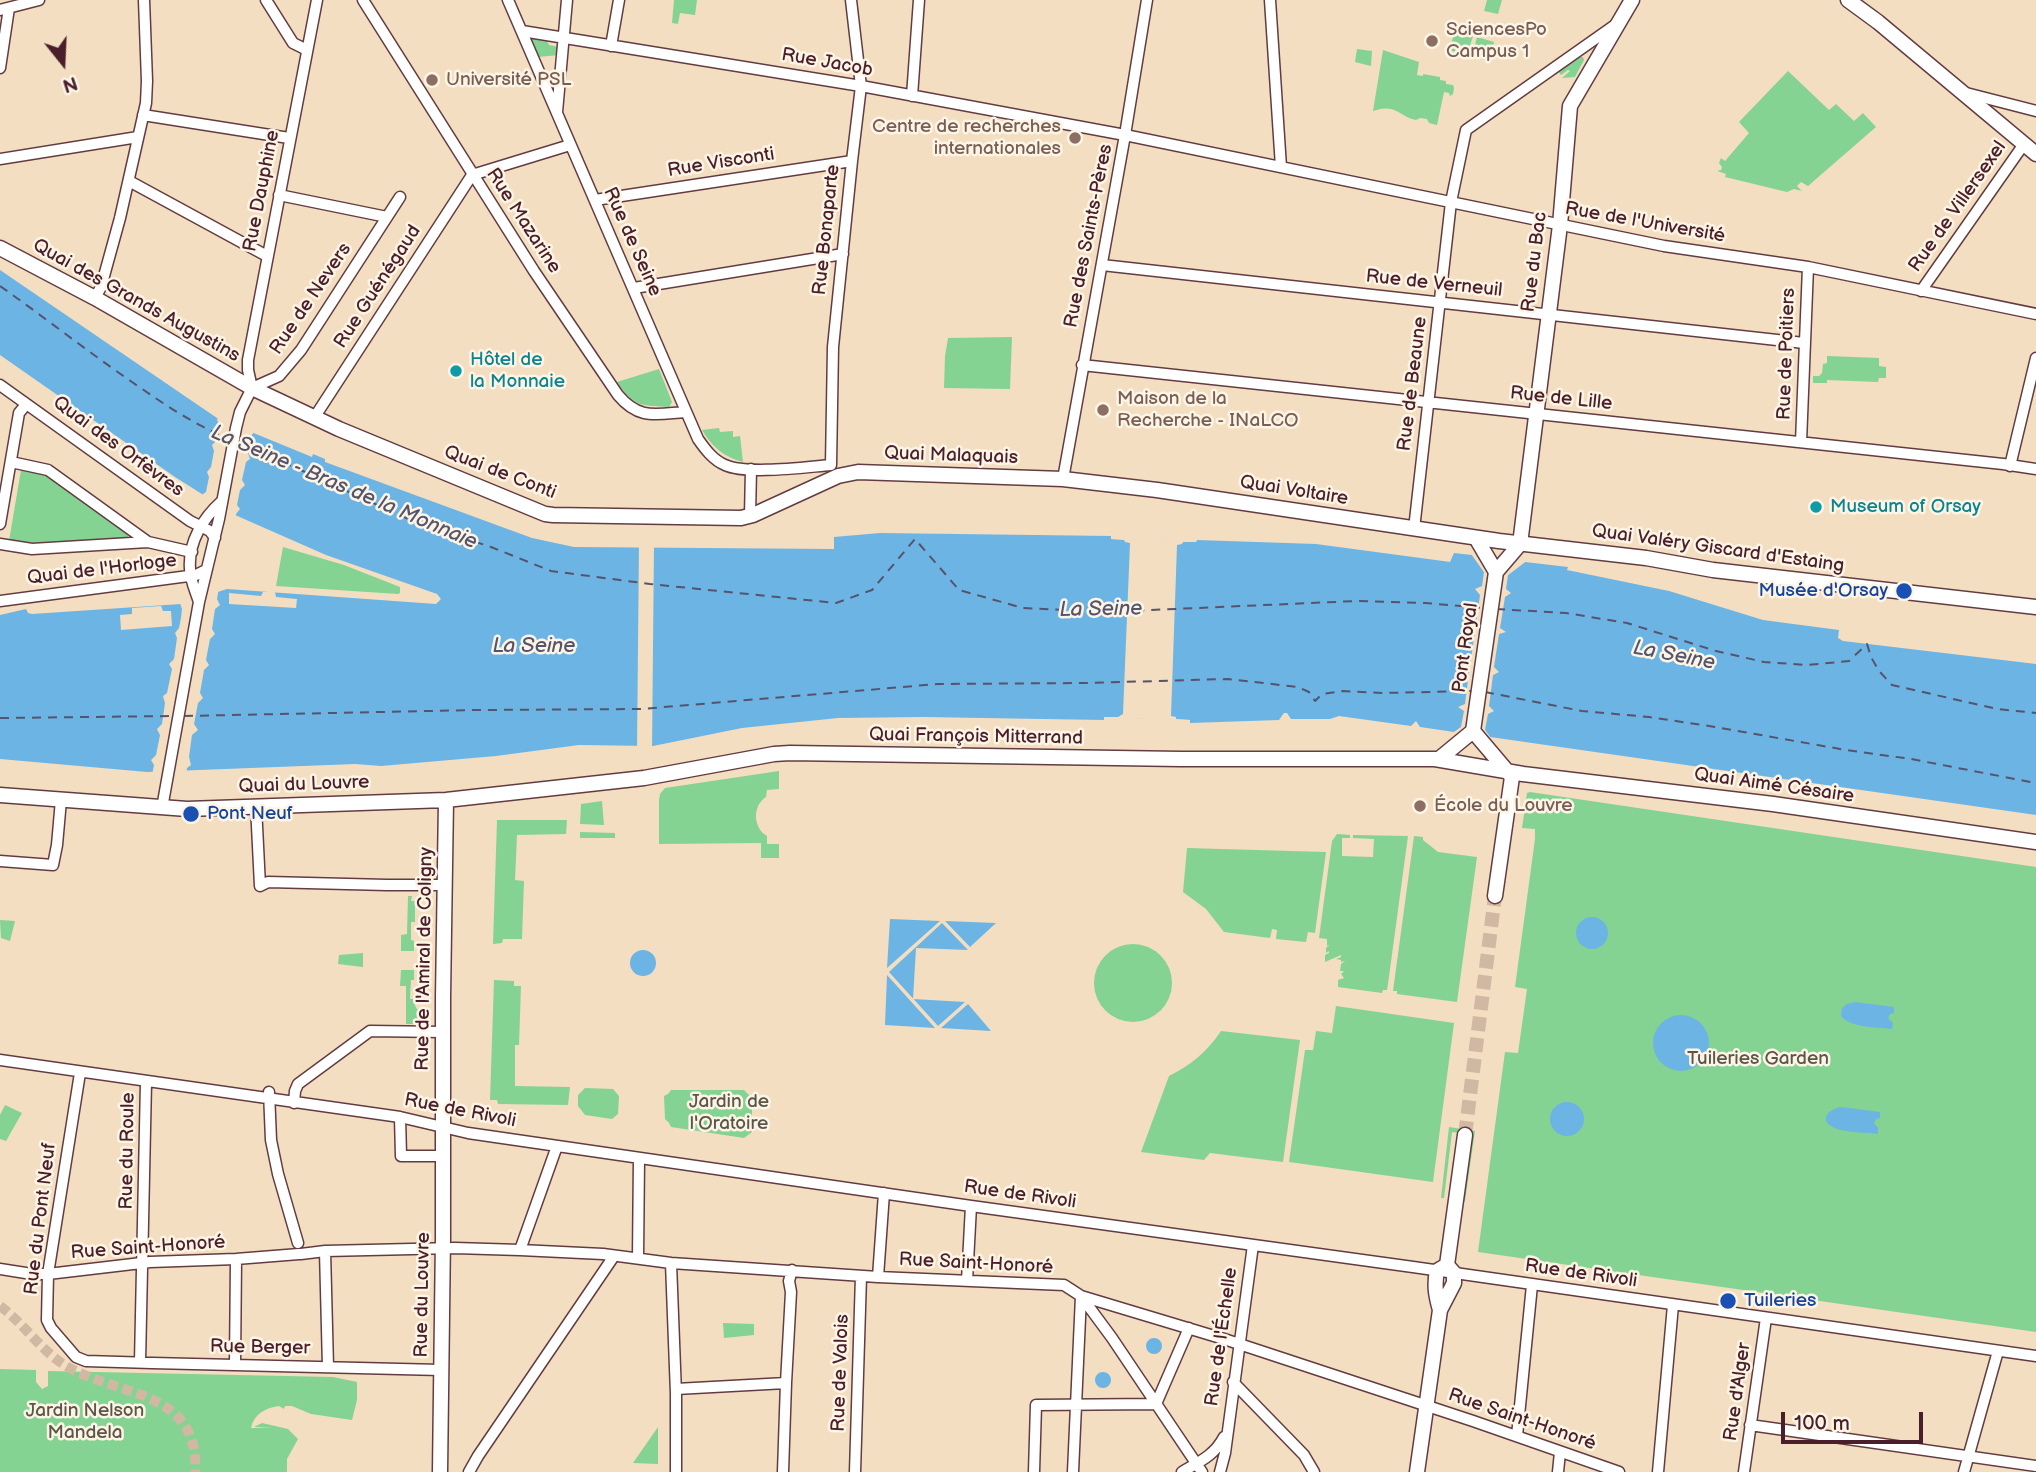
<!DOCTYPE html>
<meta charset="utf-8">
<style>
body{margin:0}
#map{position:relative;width:2036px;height:1472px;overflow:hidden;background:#f3dec1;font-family:"Balsamiq Sans",sans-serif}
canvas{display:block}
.north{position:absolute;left:28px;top:28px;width:70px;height:70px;-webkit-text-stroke:5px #fcf5e5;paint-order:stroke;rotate:162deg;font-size:19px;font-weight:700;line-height:28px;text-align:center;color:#4a1f2b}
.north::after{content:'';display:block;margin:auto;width:24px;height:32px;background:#4a1f2b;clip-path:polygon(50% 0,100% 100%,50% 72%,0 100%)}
.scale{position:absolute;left:1781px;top:1412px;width:142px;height:32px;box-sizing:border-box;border:4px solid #4a1f2b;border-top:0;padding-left:9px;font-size:21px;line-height:24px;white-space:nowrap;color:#4a1f2b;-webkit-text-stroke:5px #fcf5e5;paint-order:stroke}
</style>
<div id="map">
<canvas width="2036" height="1472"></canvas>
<div class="north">N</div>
<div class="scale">100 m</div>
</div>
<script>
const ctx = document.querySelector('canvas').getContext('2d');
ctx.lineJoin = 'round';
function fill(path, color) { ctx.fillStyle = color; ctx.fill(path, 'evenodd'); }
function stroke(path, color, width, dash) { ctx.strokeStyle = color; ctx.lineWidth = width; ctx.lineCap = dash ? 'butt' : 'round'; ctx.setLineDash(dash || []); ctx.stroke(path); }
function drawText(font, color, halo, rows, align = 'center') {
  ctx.font = font + ' "Balsamiq Sans",sans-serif'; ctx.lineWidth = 5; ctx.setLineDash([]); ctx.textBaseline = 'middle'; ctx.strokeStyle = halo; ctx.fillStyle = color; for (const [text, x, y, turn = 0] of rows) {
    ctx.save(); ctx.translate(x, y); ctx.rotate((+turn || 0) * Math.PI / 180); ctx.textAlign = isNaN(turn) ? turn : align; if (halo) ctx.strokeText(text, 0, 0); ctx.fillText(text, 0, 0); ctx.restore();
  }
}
fill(new Path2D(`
 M674,0h23l-2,15 -15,-2 -2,11 -6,-1z
 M1487,0h15l-4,14 -14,-3z
 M1455,31l18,5 -6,19 -18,-5z
 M1477,37l17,5 -5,19 -17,-5z
 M532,38l15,3 2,4 10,2v8l-21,2 -7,-18z
 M1357,49l15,2 -1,15 -16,-4z
 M1383,50l36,12 -2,13 6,1v-2l17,3v3l6,1v3l7,1 1,3 -1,6 -3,2 -1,-3 -5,-1 -7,33 -8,-2 -2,-4 -7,-1 -4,2c-18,-4 -20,-17 -43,-9z
 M1578,57h5l1,3 -9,17 -13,1 8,-7 -2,-1 -7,5 -3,-4z
 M1788,71l41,39 7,-6 18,17 9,-8 13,14 -68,59 -7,-4 -4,4 5,5 -8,-2 -7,3 -62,-15 1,-3 -9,-3 4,-1 1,-3 -3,-4 2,-5 4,3 24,-28 -10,-11z
 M1012,337l-2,52 -66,-1 1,-32 3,-18z
 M1827,356l52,2v8l7,1v11h-7l-1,4 -51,-2v3h-14v-7h6l3,-3 1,-9 4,-1z
 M659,369l13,33 -3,5c-28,-1 -36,-1 -52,-25z
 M719,428l1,4 13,-1v6l7,-1 3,26c-19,-5 -31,-15 -41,-32z
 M21,470l22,4 85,59v5l-96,7 -23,-4z
 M283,547l61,18 56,22v6l-2,1 -122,-8z
 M779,771v18l-12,1 -1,7c-14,9 -13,31 1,39v8h12v14h-18v-15l-102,1v-44l1,-6 5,-6z
 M1530,792l506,75v465l-558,-80 27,-200 13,1 9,-64 -12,-2 20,-148v-10l-13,-1 5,-35z
 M602,801l2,24 -24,-1 1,-20z
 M497,820h70l-1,14 -49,1 -2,45 9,1 -2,58h-19l-1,4 -9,1z
 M580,832l35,1v5h-35z
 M1337,834l13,1v3h-8v18l31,1 1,-18 -21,-1v-3l55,1 -20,148 -1,6h-4l-1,3 -44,-6v-7l6,-2 -3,-4 3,-3h-4l1,-7 4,-3 -4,1v-2l-5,-1 5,-2v-2l-16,7v-7l4,-2v-2l-3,2v-5l4,-4 -3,2v-7l-8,-1 13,-97z
 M1414,836l9,1v3l15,12 39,5 -20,145 -60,-8v-3h-4z
 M1187,848l139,4 -11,81 -7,-1 -2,10 -30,-3 1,-9 -5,-1 -2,9 -46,-6 -18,-23 -23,-17z
 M408,896h4l-1,5h4v21h-4v18l3,1v10h-13v-16l6,-1z
 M0,920l15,1 -5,20 -9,-3z
 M1094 983a39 39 0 1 1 78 0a39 39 0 1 1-78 0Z
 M363,953v14l-25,-3 1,-9z
 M401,970h13v10h-3l-1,19h3l3,9 7,6v10h-17v-38h-6z
 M494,980l20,1v5h7l-2,59h-4v41l55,1 -2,18 -70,-1 -1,-4h-7z
 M1336,1006l118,17 -21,159 -144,-20 16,-112h8l3,-19 16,2z
 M1221,1031l79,9 -17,122 -73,-9 -6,7 -63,-8 28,-76c22,-11 38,-24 52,-45z
 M585,1088l28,1 6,7 -1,18 -6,5 -27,-4 -7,-9v-11z
 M671,1090h73l8,8v34l-8,6 -73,-11 -2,-4 -4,-4 -1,-23 4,-2z
 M5,1105l17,8 -16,28 -6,-2v-24z
 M1449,1127l26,4 -10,70h-4l10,-66 -19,-3 -8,66h-3z
 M723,1323l31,1v11l-30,3z
 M0,1369l36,1v12l6,7 6,-3v-15l285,6 24,5v18l-5,20 -41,-6 -19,-8h-7l-1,3 -5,-3c-14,2 -25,8 -28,22h22l-19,-1 8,-4 26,6 10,10 -11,20v13h-287z
 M658,1427v37l-25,-1z`), '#84d392');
fill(new Path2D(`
 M0,270l217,148 95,39 1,-3 12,5v3l207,76 42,9 260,2v-12l46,-4 231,3v3l85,3 1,-2 119,4 127,17 7,1 4,-9 18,2 12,17 24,3 17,-13 43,5 -1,3 102,21 94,29 76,10 -1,8 5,3 193,23v151l-546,-78 -5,-7 -23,-3 -8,5 -34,-5 -4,-6 -5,5 -72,-10 -9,3h-39l-4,-6h-3l-5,7 -89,3v-3l-86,-3v3l-181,-3 -85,1 -96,10 -89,18 -74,-1 -83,11 -115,10 -26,-2 -208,8 -147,-13v-144l26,-6 2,4 4,1 149,-10 46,-15 209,15 5,-5 -4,-5 -111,-39 -91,-40 -60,-38 -175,-122z
 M1576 933a16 16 0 1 1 32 0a16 16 0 1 1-32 0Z
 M890,919l50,2 -53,47z
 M945,921l51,2 -26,24z
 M942,923l26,27 -52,-2 -3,51 52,3 -27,24 -49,-54z
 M630 963a13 13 0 1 1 26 0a13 13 0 1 1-26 0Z
 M887,975l48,53 -50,-3z
 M1855,1002l39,5v6l-4,1 -2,4 5,5 -1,6c-16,-2 -41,-1 -51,-13l1,-8 5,-4z
 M968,1004l23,27 -50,-3z
 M1653 1043a28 28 0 1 1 56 0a28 28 0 1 1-56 0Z
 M1550 1119a17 17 0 1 1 34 0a17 17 0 1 1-34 0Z
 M1841,1107l39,5v6l-4,1 -2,4 4,5v6c-14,-2 -36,-1 -47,-8 -13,-9 2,-18 10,-19z
 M1146 1346a8 8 0 1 1 16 0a8 8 0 1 1-16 0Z
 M1095 1380a8 8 0 1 1 16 0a8 8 0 1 1-16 0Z`), '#6cb4e4');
fill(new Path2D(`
 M221,416l34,15 -4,5 -3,17 2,6 -4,3 -4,18 3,5 -5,5 -3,15 3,4 -4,5 -1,5 -33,-21 1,-4 3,-2 3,-15 -2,-5 4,-5 3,-16 -2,-6 4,-4 3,-15 -2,-7z
 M1111,533l3,2 12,1 4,3 49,2 2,-3h12l4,-2 -1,6h-13l-1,2 -5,1 -6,171 5,1v2l14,1 -1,7 -2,-4h-12l-4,-3 -48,-2 -4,3h-12l-3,2v-6h14l5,-3 6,-146 1,-25 -5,-1 -1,-2 -13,-1z
 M639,544h15l-2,206h-15z
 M1472,555l5,1 9,12 21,3 13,-10 5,1 -17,13 -2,14 5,4 -6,4 -5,31 6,4 -7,2 -5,33 5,5 -6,3 -4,31 5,5 -6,3 -3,16 8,11 -5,-1 -5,-7 -21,-2 -7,4h-5l11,-8 3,-16 -6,-4 7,-3 4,-32 -5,-4 6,-3 5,-33 -6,-5 7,-2 4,-30 -5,-6 7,-3 2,-14z
 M219,588l-2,11 3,6 -5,4 -3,20 3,5 -5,5 -4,21 3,5 -5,5 -4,23 3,5 -5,5 -4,21 4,6 -6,5 -3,22 2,8 -4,3 -1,7h-34l2,-10 -3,-5 5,-5 4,-20 -3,-6 5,-5 3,-21 -2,-7 4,-3 5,-24 -3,-5 5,-5 3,-21 -2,-5 4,-5 2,-10 1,-9 -2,-6 1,-2z
 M263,592h12l1,5 21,2 -1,9 -67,-4v-11l32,3z
 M161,606l2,5h8l1,15 -51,4 -1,-15 12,-1v-6z`), '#f3dec1');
stroke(new Path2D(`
 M0,286c44,31 87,65 132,96 32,22 62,43 98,57
 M239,442l176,80 76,25 60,24 99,13 186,19 36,-13 43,-51 44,51 64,18 82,4 252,-11 68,2 58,5
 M1496,609l70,4 61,10 89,28 48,11 43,3 42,-4 18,-17 4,13 8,14 13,14 105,24 39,4
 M1485,692l97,19 67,6 60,9 137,24 65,9 125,24
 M184,716l294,-6 163,-1 297,-25 148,-1 142,-4 70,8 11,5 6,9 7,-7 21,-3 39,2 90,-2
 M0,718l175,-2`), '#56536c', 2, [9, 7]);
stroke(new Path2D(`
 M0,1306c23,17 39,42 63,58 51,33 137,23 132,108`), '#d1b8a3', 10, [10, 5]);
stroke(new Path2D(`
 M1465,1135l30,-239`), '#d1b8a3', 14, [14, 7]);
const minor = new Path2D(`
 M266,0l27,43 14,7
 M363,0l171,271 84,124c21,25 37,19 67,17
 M508,0l190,439c7,10 15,21 27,26 22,10 80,2 106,0
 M1270,0l11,167
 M0,10l39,-10
 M522,31l339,55 264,49 539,111 144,21 228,47
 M611,46l8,-46
 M0,68l9,-60
 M1966,93l70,18
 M912,96l7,-96
 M557,112l10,-112
 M143,115l146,23
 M0,159l138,-22
 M472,175l98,-30
 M129,181l138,75
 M279,195l108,22
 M595,200l257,-39
 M1102,265l702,78
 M634,288l209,-34
 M1921,291l103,-147
 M95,298l6,-11 19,-69 26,-115 1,-22 -3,-81
 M1082,365l921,99 33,5
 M0,385l190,136 20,10 5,7
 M252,388l-4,-18v-10l69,-360
 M252,388l27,-12 22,-26 99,-153
 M314,418l158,-243
 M1801,442l7,-175
 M11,462l37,8 100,72
 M831,465l2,-118 19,-186 9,-75 -10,-86
 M2010,466l26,-108
 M1063,479l62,-344 22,-135
 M750,516l1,-47
 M0,524l19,-111 5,-6 4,-2
 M1414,529l37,-327 15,-72 149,-105
 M0,544l32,5 116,-7 44,10
 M0,601l196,-26 10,-5
 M199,602c-3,-10 -9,-22 -9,-33 -2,-27 13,-51 32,-68
 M256,806l4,80 8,-4 119,3h58
 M162,808l37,-206 20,-83 17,-91 4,-16 12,-24
 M0,861l53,4 4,-20 4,-45
 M0,1060l400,57 68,16 503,73 442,61 623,89
 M80,1073l-32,201 -1,46 4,8 25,29 10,4 66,2 289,7
 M269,1092l2,48 7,34 20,69
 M294,1103l1,-12 3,-7 72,-53 73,1
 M400,1117l1,39h42
 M520,1250l37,-104
 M325,1251l3,116
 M301,1254l24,-3 130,-3 65,2 83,4 68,9 207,14 186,8 17,11 143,43 249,82 146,51
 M638,1257l1,-99
 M671,1263l5,131v78
 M0,1269l32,5h16l102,-12 86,-3 63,-5
 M878,1277l6,-84
 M967,1281l4,-75
 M1081,1296l31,42 90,134
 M140,1362l6,-280
 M235,1365l1,-106
 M1233,1382l71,73 10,17
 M676,1389l110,-6
 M1156,1404l33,-76
 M1750,1425l286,41
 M1517,1436l15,-151
 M469,1472l9,-16 136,-200
 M783,1472l3,-89 5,-91 -2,-11 3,-11
 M855,1472l6,-196
 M1034,1472l2,-67 120,-1
 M1073,1472l8,-176
 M1182,1472c17,-10 33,-17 42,-35
 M1220,1472l5,-19 28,-208
 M1558,1472l2,-20
 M1658,1472l15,-167
 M1744,1472l22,-154
 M1964,1472l34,-121`);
const major = new Path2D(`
 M1848,0l30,22 158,132
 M0,248l95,50 157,90 87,41 206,85 8,1 188,3 12,-3 85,-39 20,-4 205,7 94,11 342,51 147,17 67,12 323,37
 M1476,538l20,34
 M1520,544l40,-319 10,-119 62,-106
 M1473,731l39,46 -17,119
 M1439,759l34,-28 23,-159 24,-28
 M0,795l187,14 259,-9 198,-22 130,-24 16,-1 391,6h254l88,15 250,30 263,38
 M1447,1265l18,-130
 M1440,1310c-4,-14 -6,-25 -3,-39l10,-6
 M440,1472l3,-236v-239l3,-197
 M1417,1472l23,-162 14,-27v-10l-7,-8`);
stroke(minor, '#633c42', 13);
stroke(major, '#633c42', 17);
stroke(minor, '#fff', 10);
stroke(major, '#fff', 14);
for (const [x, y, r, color] of [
 [1432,41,7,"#8d6e63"],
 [432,80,7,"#8d6e63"],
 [1075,138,7,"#8d6e63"],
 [456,371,7,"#0f9aa8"],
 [1103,410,7,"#8d6e63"],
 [1816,507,7,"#0f9aa8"],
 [1904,591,9,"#1a4fb4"],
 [1420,806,7,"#8d6e63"],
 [191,814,9,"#1a4fb4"],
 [1728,1301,9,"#1a4fb4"]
]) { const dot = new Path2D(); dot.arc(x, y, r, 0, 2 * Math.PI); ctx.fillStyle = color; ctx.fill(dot); stroke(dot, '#fcf5e5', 2.5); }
drawText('19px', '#785e54', '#fcf5e5', [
 ["SciencesPo",1446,30],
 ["Campus 1",1446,52],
 ["Université PSL",446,80],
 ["Centre de recherches",1061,127,"right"],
 ["internationales",1061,149,"right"],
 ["Maison de la",1117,399],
 ["Recherche - INaLCO",1117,421],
 ["École du Louvre",1434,806]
], 'left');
drawText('19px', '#4a1f2b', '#fcf5e5', [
 ["Rue Jacob",827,63,10],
 ["Rue Visconti",721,163,-9],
 ["Rue Dauphine",262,191,-79],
 ["Rue de Villersexel",1958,207,-55],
 ["Rue Mazarine",523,221,57],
 ["Rue de l'Université",1645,223,10],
 ["Rue Bonaparte",827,230,-84],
 ["Rue des Saints-Pères",1089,236,-79],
 ["Rue de Seine",632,242,66],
 ["Rue du Bac",1535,262,-83],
 ["Rue de Verneuil",1434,284,6],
 ["Rue Guénégaud",378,287,-57],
 ["Rue de Nevers",311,299,-56],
 ["Quai des Grands Augustins",136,301,29],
 ["Rue de Poitiers",1787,354,-88],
 ["Rue de Beaune",1413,384,-83],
 ["Rue de Lille",1561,399,6],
 ["Quai des Orfèvres",118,447,36],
 ["Quai Malaquais",951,456,2],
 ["Quai de Conti",500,473,21],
 ["Quai Voltaire",1294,491,9],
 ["Quai Valéry Giscard d'Estaing",1718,549,8],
 ["Quai de l'Horloge",102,570,-7],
 ["Pont Royal",1466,648,-82],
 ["Quai François Mitterrand",976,737,1],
 ["Quai du Louvre",304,785,-2],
 ["Quai Aimé Césaire",1774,786,8],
 ["Rue de l'Amiral de Coligny",425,959,-89],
 ["Rue de Rivoli",460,1111,11],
 ["Rue du Roule",128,1151,-89],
 ["Rue de Rivoli",1020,1195,8],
 ["Rue du Pont Neuf",41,1219,-83],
 ["Rue Saint-Honoré",148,1248,-4],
 ["Rue Saint-Honoré",976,1264,3],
 ["Rue de Rivoli",1581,1274,8],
 ["Rue du Louvre",423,1295,-89],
 ["Rue de l'Échelle",1222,1337,-82],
 ["Rue Berger",260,1348,1],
 ["Rue de Valois",841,1373,-88],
 ["Rue d'Alger",1738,1392,-82],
 ["Rue Saint-Honoré",1522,1420,19]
]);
drawText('19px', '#0d838f', '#fcf5e5', [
 ["Hôtel de",470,360],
 ["la Monnaie",470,382],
 ["Museum of Orsay",1830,507]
], 'left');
drawText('19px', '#164399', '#fcf5e5', [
 ["Musée d'Orsay",1888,591,"right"],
 ["Pont Neuf",207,814],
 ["Tuileries",1744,1301]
], 'left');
drawText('19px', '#5b554a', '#fcf5e5', [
 ["Tuileries Garden",1758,1059],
 ["Jardin de",729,1102],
 ["l'Oratoire",729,1124],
 ["Jardin Nelson",85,1411],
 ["Mandela",85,1433]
]);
drawText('italic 21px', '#56536c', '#fcf5e5', [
 ["La Seine - Bras de la Monnaie",344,488,23],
 ["La Seine",1101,610,-1],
 ["La Seine",534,647],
 ["La Seine",1674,656,11]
]);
</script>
